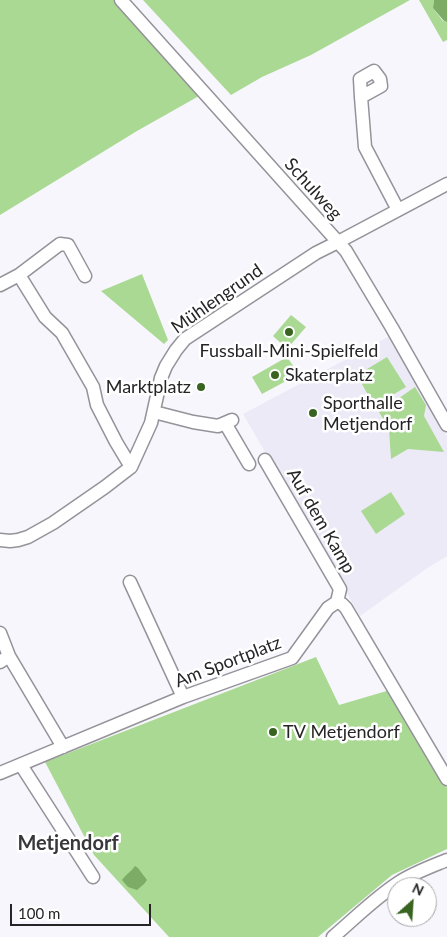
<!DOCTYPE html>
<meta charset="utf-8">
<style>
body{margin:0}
#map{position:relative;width:447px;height:937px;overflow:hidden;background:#f7f6fc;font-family:Lato,sans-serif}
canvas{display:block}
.north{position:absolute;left:387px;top:877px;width:50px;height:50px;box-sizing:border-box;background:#fff;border:1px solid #a8a7a8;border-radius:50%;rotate:26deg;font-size:14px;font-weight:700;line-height:20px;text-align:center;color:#252426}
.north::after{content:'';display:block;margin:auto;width:18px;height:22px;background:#386320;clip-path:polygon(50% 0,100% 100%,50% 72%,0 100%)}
.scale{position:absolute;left:10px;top:904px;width:141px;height:22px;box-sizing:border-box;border:2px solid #252426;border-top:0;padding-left:6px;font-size:15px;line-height:18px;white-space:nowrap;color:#252426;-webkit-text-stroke:4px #fff;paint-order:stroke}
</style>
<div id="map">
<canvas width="447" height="937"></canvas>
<div class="north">N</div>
<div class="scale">100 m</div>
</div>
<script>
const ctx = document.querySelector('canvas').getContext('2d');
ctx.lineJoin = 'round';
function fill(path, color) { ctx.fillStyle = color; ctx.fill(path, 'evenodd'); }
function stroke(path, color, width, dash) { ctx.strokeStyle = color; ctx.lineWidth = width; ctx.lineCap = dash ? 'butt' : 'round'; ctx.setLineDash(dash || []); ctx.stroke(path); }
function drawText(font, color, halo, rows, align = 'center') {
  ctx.font = font + ' Lato,sans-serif'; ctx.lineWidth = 5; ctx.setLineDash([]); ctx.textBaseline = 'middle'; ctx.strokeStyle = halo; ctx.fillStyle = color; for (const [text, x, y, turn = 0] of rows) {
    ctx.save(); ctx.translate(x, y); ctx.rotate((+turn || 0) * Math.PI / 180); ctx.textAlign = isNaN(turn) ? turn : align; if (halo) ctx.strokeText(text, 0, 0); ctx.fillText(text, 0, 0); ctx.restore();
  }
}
fill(new Path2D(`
 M390,336l57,100v120l-21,13 -66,47 -117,-202z`), '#edeaf7');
fill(new Path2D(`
 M0,0h117l82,96 -62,35 -137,84z
 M143,0h267l-99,55 -49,22 -31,18z
 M419,0h15l-1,8 10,13 4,1v18l-4,2z
 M142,274l26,66 -4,4 -63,-53z
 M291,315l15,12 -19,22 -14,-13z
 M287,357l12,17 -37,20 -10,-17z
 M387,357l19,30 -32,19 -17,-31z
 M415,387l11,18 -2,11 20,36 -36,-3 -17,10 -2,-30 -10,-17z
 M391,492l14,22 -29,20 -15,-23z
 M316,657l23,48 51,-15 57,98v61l-55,26 -74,62h-149l-75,-82 -49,-93z`), '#aad994');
fill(new Path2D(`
 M434,0h13v22l-3,-1 -11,-13z
 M135,866l3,2 9,12 -3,4 -7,6 -9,-3 -6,-7c4,-6 9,-8 13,-14z`), '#7cac66');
const minor = new Path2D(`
 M121,0l225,251 46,77 55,97
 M361,97l-1,-18 14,-8 6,8 1,7 -20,11 4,50 33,63
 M19,275l26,42 17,16 31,54 4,18 19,37 15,25
 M0,285l19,-10 41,-31 8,1 17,31
 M154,412l39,10 25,4 14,-6
 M225,423l24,41
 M265,460l75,129 -3,13
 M0,540l10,1 8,-1 10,-3 25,-14 52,-36 26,-20 20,-44 10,-45 5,-12 10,-16 9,-11 131,-86 22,-11 109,-58
 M130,582l53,115
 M0,633l9,23
 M0,662l9,-6 54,91
 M21,765l72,112
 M0,773l183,-76 109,-39 36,-50 9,-6 5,2 4,4 101,171
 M333,937c21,-18 42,-39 65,-54 15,-10 32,-16 49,-23`);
stroke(minor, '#959399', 15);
stroke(minor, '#fff', 12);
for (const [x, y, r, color] of [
 [289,332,5,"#386320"],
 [275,375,5,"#386320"],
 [201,387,5,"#386320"],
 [313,413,5,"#386320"],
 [273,732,5,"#386320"]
]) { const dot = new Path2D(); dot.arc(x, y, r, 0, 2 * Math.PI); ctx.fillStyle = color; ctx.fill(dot); stroke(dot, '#fff', 2); }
drawText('18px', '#252426', '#fff', [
 ["Schulweg",313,189,48],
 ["Mühlengrund",217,299,-35],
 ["Auf dem Kamp",321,521,60],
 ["Am Sportplatz",228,662,-21]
]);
drawText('18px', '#252426', '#fff', [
 ["Fussball-Mini-Spielfeld",289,351,"center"],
 ["Skaterplatz",285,375],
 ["Marktplatz",191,387,"right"],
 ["Sporthalle",323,403],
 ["Metjendorf",323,424],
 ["TV Metjendorf",283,732]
], 'left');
drawText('bold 20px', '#38373c', '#fff', [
 ["Metjendorf",68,844]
]);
</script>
